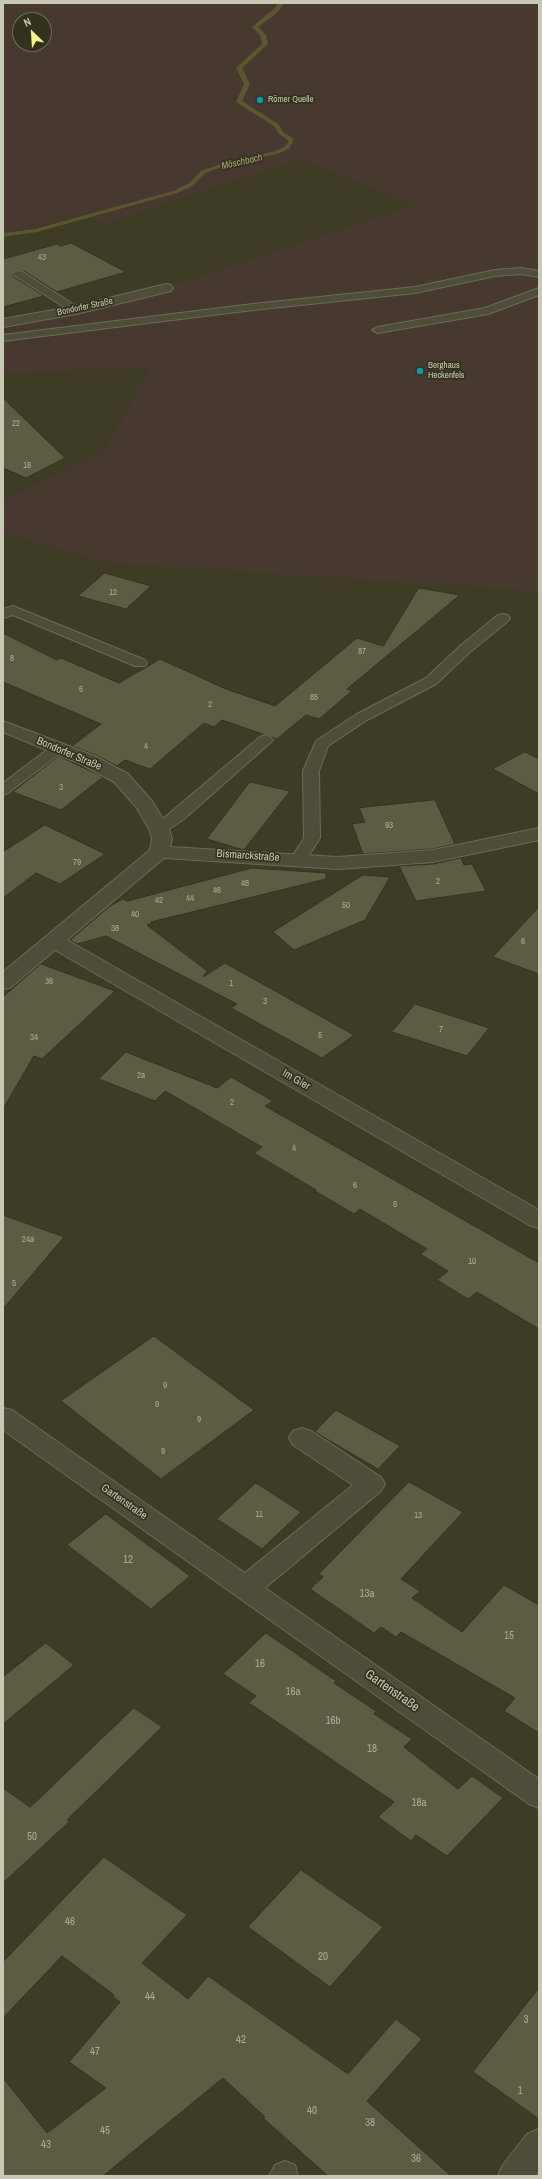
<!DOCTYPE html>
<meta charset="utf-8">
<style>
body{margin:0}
#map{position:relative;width:542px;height:2179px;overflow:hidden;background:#3e3c25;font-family:"Archivo Narrow",sans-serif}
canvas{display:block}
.frame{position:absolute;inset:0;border:4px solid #c9c8b5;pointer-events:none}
.north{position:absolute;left:12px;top:12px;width:40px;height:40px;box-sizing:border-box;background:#33321e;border:1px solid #6f6e5a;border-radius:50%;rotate:335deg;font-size:11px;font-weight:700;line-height:16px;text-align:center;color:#c9c8b5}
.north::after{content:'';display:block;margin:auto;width:14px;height:18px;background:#f5f38e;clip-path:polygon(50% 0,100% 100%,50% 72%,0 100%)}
</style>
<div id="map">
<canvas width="542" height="2179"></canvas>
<div class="frame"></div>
<div class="north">N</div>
</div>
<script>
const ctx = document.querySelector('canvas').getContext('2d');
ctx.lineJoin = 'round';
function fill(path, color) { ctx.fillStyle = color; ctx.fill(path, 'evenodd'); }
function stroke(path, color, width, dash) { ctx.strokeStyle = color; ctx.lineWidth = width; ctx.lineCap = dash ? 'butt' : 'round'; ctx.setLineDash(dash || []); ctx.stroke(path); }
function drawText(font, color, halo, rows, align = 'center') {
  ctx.font = font + ' "Archivo Narrow",sans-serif'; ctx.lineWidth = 3.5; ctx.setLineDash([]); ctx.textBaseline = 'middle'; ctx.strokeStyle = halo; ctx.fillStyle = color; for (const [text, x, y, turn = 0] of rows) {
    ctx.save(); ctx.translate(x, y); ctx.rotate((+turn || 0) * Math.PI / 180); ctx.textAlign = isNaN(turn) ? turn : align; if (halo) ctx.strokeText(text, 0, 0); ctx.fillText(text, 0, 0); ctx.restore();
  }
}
fill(new Path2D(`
 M3,3h536v588l-435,-29 -101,-30v-32l102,-49 45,-83 -147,5v-43l170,-44 241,-81 -114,-46 -194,64 -22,-8 -53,14 -28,3zM20,20h24v24h-24z`), '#483930');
fill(new Path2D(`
 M278,3h6l-6,9 -20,15 8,8 2,9 -26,24 8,16 -8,17 36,23 5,8 11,7 -4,9 -10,5 -55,13 -20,7 -13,13 -15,7 -140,39 -34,5v-4l32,-4 138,-38 15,-7 13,-13 20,-7 55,-13 10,-5 3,-5 -10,-7 -5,-8 -38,-24 8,-18 -8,-16 26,-24 -2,-9 -8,-8 22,-18z`), '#5a5730');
const building = new Path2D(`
 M71,243l55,29 -69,20 -33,-21h-9l-3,3 2,3 30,19 -41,11v-48l54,-15 3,2z
 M3,398l62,60 -39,20 -23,-10z
 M105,573l46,13 -25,23 -48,-13z
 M419,588l41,7 -113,94 5,2 -33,28 -13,-4 -29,24 -55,-19 -8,7 -10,-4 -54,46 -25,-9 -8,6 -21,-11 -24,-9 29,-22 -98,-42v-49l54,27 4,-2 58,25 41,-24 66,30 49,17 82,-68 26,8z
 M525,752l14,7v35l-46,-25z
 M59,756l44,21 -42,33 -48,-18z
 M250,782l40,9 -46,59 -37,-11z
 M435,800l20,44 -22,5 -70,5 -11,-30 13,-2 -6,-14z
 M45,825l60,29 -45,30 -24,-11 -33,25v-46z
 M461,858l3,7 8,-1 14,27 -70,10 -17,-35 34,-2z
 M252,868l74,5v6l-175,43 2,1 -6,2 60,46 -4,6 22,-14 129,72 -32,23 -91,-50 6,-4 -131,-68 -29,8 -7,-4 40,-34 13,-7 4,2z
 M363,875l27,2 -25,43 -71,30 -21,-18z
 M539,907v67l-46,-17z
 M41,964l74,27 -73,68 -8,-3 -31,53v-112z
 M415,1004l74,24 -22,28 -75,-24z
 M126,1052l91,36 14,-11 42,24 -8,5 274,157v66l-62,-37 -9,7 -31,-19 11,-9 -28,-17 7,-5 -67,-40 -6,5 -39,-23 1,-1 -62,-37 8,-6 -97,-56 -10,10 -56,-22z
 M3,1215l61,22 -61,72z
 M154,1336l100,74 -93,69 -100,-78z
 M336,1410l64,36 -22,23 -63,-37z
 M409,1482l54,30 -62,67 19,12 -8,7 50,34 42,-47 35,20v128l-35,-22 11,-13 -114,-66 -5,5 -15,-10 -7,6 -64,-44 13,-12 -4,-3z
 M256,1483l45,29 -39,37 -45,-30z
 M106,1514l84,62 -39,33 -84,-64z
 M266,1633l70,48 -2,2 42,28 -2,3 38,25 -8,8 54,42 14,-13 31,22 -56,58 -31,-21 -5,6 -33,-24 16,-15 -145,-99 7,-7 -33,-22z
 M46,1643l28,22 -71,59v-47z
 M134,1708l28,19 -95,93 3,1 -67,62v-95l27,19z
 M104,1857l83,58 -45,48 46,36 20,-23 140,98 48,-55 26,20 -55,62 84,75h-123l-65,-58 2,-1 -42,-39 -120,98h-100v-98l44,55 59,-45 -37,-26 51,-60 -7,-5 1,-2 -52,-39 -59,62v-56z
 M301,1870l82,57 -53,60 -82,-60z
 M539,1988v131l-66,-47z`);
fill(building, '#5d5b41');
stroke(building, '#353420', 1);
const lane = new Path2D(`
 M521,268l18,3v6l-18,-3 -26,2 -80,17 -162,17 -250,31v-6l250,-31 162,-17 80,-17z
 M19,271l4,1 59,38 -2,2h-8l-57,-36 -2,-2 2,-2z
 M539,288v7l-51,19 -110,19 -6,-3 6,-3 107,-19z
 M13,606l132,54 2,3 -2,3h-10l-122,-51 -10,3v-9z
 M503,614l5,1 2,3 -2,3 -38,31 -34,32 -69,36 -39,26 -9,25 1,67 -16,25h-12l-2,-3 14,-22 -1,-67 13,-30 41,-27 69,-36 34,-32 38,-31z
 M265,735l5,2 3,3 -3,3 -86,76 -19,13h-12l-2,-3 109,-92z
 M57,744l5,2 3,3 -3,3 -54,41 -5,2v-12l49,-37z
 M285,2161l10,4 3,11h-29l6,-11z`);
const street = new Path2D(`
 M166,284l5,1 2,3 -2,3 -95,23 -73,13v-8l73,-13z
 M3,721l92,35 33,18 24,27 17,28 3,10 -2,8 168,10 95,-7 106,-22v12l-106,22 -95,7 -174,-11 -97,82 472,270v18l-8,-2 -476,-276 -45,38 -7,1v-17l147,-122 2,-11 -3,-10 -12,-21 -23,-26 -33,-18 -78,-32z
 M3,1408l9,2 233,163 108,-88 -60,-40 -4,-7 4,-7 9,-3 9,3 70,46 4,7 -4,7 -116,97 274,191v29l-10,-4 -526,-374z
 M539,2129v42l-4,5h-37l5,-11 24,-31z`);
stroke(lane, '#6c6b57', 2);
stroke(street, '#6c6b57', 2);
fill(lane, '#4e4d39');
fill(street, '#4e4d39');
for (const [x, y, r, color] of [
 [260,100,4,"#0f9aa8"],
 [420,371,4,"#0f9aa8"]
]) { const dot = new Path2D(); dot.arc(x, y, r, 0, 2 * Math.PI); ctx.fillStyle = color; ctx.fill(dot); stroke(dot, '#33321e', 1.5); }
drawText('9px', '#c9c8b5', '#33321e', [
 ["Römer Quelle",268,100],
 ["Berghaus",428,366],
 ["Heckenfels",428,376]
], 'left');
drawText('9px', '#aead98', null, [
 ["43",42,258],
 ["22",16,424],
 ["18",27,466],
 ["12",113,593],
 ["87",362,652],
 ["8",12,659],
 ["6",81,690],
 ["85",314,698],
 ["2",210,705],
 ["4",146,747],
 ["3",61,788],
 ["93",389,826],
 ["79",77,863],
 ["2",438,882],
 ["48",245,884],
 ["46",217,891],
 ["44",190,899],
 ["42",159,901],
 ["50",346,906],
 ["40",135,915],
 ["38",115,929],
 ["6",523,942],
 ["36",49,982],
 ["1",231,984],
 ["3",265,1002],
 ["7",441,1030],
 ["5",320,1036],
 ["34",34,1038],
 ["2a",141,1076],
 ["2",232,1103],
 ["4",294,1149],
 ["6",355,1186],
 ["8",395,1205],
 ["24a",28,1240],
 ["10",472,1262],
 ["5",14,1284],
 ["9",165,1386],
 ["9",157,1405],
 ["9",199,1420],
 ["9",163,1452],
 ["11",259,1515],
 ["13",418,1516]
]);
drawText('9px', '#c9c8b5', '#33321e', [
 ["Bondorfer Straße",85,307,-12]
]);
drawText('italic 10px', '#a7a36f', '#33321e', [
 ["Möschbach",242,162,-13]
]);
drawText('11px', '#c9c8b5', '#33321e', [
 ["Bondorfer Straße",69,754,23],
 ["Bismarckstraße",248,856,4],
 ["Im Gier",296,1080,30],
 ["Gartenstraße",124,1502,35]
]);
drawText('11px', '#aead98', null, [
 ["12",128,1560],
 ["13a",367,1594],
 ["15",509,1636],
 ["16",260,1664],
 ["16a",293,1692],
 ["16b",333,1721],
 ["18",372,1749],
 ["18a",419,1803],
 ["50",32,1837],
 ["46",70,1922],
 ["20",323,1957],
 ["44",150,1997],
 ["3",526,2020],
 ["42",241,2040],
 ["47",95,2052],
 ["1",520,2091],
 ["40",312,2111],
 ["38",370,2123],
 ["45",105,2131],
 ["43",46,2145],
 ["36",416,2159]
]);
drawText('13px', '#c9c8b5', '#33321e', [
 ["Gartenstraße",392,1691,35]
]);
</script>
